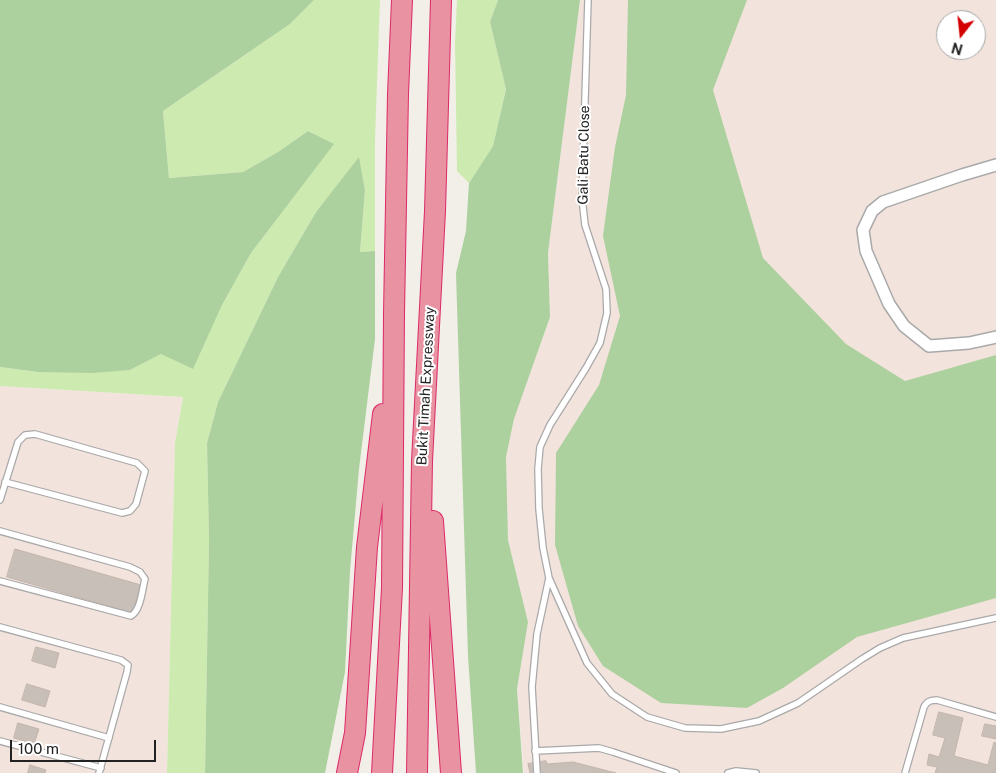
<!DOCTYPE html>
<style>
body{margin:0}
#map{position:relative;width:996px;height:773px;overflow:hidden;background:#f2efe9;font-family:"Public Sans",sans-serif}
canvas{display:block}
.north{position:absolute;left:936px;top:10px;width:50px;height:50px;box-sizing:border-box;background:#fff;border:1px solid #a7a7a7;border-radius:50%;rotate:196deg;font-size:14px;font-weight:700;line-height:20px;text-align:center;color:#222}
.north::after{content:'';display:block;margin:auto;width:18px;height:22px;background:#d40000;clip-path:polygon(50% 0,100% 100%,50% 72%,0 100%)}
.scale{position:absolute;left:10px;top:740px;width:146px;height:22px;box-sizing:border-box;border:2px solid #222;border-top:0;padding-left:6px;font-size:15px;line-height:18px;white-space:nowrap;color:#222;-webkit-text-stroke:4px #fff;paint-order:stroke}
</style>
<div id="map">
<canvas width="996" height="773"></canvas>
<div class="north">N</div>
<div class="scale">100 m</div>
</div>
<script>
const ctx = document.querySelector('canvas').getContext('2d');
ctx.lineJoin = 'round';
function fill(path, color) { ctx.fillStyle = color; ctx.fill(path, 'evenodd'); }
function stroke(path, color, width, dash) { ctx.strokeStyle = color; ctx.lineWidth = width; ctx.lineCap = dash ? 'butt' : 'round'; ctx.setLineDash(dash || []); ctx.stroke(path); }
function drawText(font, color, halo, rows, align = 'center') {
  ctx.font = font + ' "Public Sans",sans-serif'; ctx.lineWidth = 4; ctx.setLineDash([]); ctx.textBaseline = 'middle'; ctx.strokeStyle = halo; ctx.fillStyle = color; for (const [text, x, y, turn = 0] of rows) {
    ctx.save(); ctx.translate(x, y); ctx.rotate((+turn || 0) * Math.PI / 180); ctx.textAlign = isNaN(turn) ? turn : align; if (halo) ctx.strokeText(text, 0, 0); ctx.fillText(text, 0, 0); ctx.restore();
  }
}
fill(new Path2D(`
 M580,0h416v773h-472l-7,-84 11,-67 -20,-82 -2,-83 8,-38 36,-102 -2,-64zM946,20h30v30h-30z
 M0,386l183,11 -8,46 -8,330h-167z`), '#f3e3dd');
fill(new Path2D(`
 M314,0h66l-5,139v112l-15,1 5,-62 -6,-32 -43,54 -38,65 -60,125 -11,41 2,97 -4,233h-38l8,-330 8,-46 -183,-11v-19l38,5 92,-2 31,-16 60,-47 30,-54 82,-109 -25,-13 -30,21 -35,20 -74,6 -6,-67 127,-87z
 M457,0h41l-8,22 16,66 -13,58 -24,37 -12,-12 -2,-128z`), '#cdebb0');
fill(new Path2D(`
 M0,0h314l-24,24 -127,87 6,67 74,-6 35,-20 30,-21 26,13 -83,109 -30,54 -28,62 -32,-15 -31,16 -38,3 -54,-1 -38,-5z
 M498,0h82l-32,253 2,64 -36,102 -8,38 2,83 20,82 -11,67 6,84h-47l-8,-117 -12,-383 10,-42 3,-48 24,-37 13,-57 -16,-67z
 M628,0h119l-34,90 50,168 83,86 59,37 91,-26v243l-139,39 -74,51 -36,20 -86,-5 -58,-37 -25,-40 -23,-81 1,-92 43,-68 21,-69 -17,-80 12,-89 11,-52z
 M359,157l6,33 -5,62 15,-1v88l-16,130 -9,102 -5,101 -20,101h-120l4,-233 -2,-97 11,-41 60,-125 38,-65z`), '#add19e');
const building = new Path2D(`
 M15,549l126,36 -8,28 -126,-36z
 M36,647l23,6 -4,15 -23,-7z
 M27,684l23,7 -5,16 -23,-7z
 M939,712l24,6 -9,38 34,9 6,-23 2,1v30h-61l2,-6 -10,-2 2,-11 10,3 6,-19 -12,-3z
 M18,723l21,6 -5,15 -20,-6z
 M985,724l11,2v13l-14,-3z
 M546,761l1,3 26,-2 43,11h-86l-2,-9z
 M30,765l16,5 -1,3h-17z`);
fill(building, '#c7bfb8');
stroke(building, '#c4b6ab', 1);
const service = new Path2D(`
 M588,0l-6,198 3,27 21,64 1,24 -7,30 -14,25 -36,57 -10,22 -2,22 1,40 4,39 6,30 38,85 25,31 35,23 38,11 36,1 38,-8 39,-18 64,-44 18,-11 23,-10 93,-20
 M0,500l18,-58 7,-7 10,-1 102,29 8,8 -9,33 -6,7 -8,2 -117,-31
 M0,531l130,36 10,5 5,7c-3,11 -4,31 -14,37l-131,-35
 M0,627l121,33 7,5 -1,7 -28,101
 M0,707l109,31
 M0,741l101,27
 M535,751l64,-3 14,4 63,21
 M537,773l-5,-86 5,-53 12,-56
 M728,773l8,-2 20,2
 M905,773l19,-66c3,-6 7,-7 13,-7l59,17`);
const minor = new Path2D(`
 M996,165l-34,10 -79,27 -11,9 -9,19 3,21 23,53 15,22 25,20 40,-3 27,-6`);
const motorway = new Path2D(`
 M433,521l18,252
 M347,773l8,-40 12,-186 16,-133
 M382,773l10,-185 2,-275 4,-219 4,-94
 M417,773l5,-312 13,-250 6,-211`);
stroke(service, '#a9a9a9', 8);
stroke(minor, '#a9a9a9', 14);
stroke(motorway, '#dc2a67', 22);
stroke(service, '#fff', 5.5);
stroke(minor, '#fff', 11);
stroke(motorway, '#e892a2', 20);
drawText('14px', '#222', '#fff', [
 ["Gali Batu Close",584,155,-89],
 ["Bukit Timah Expressway",426,386,-87]
]);
</script>
